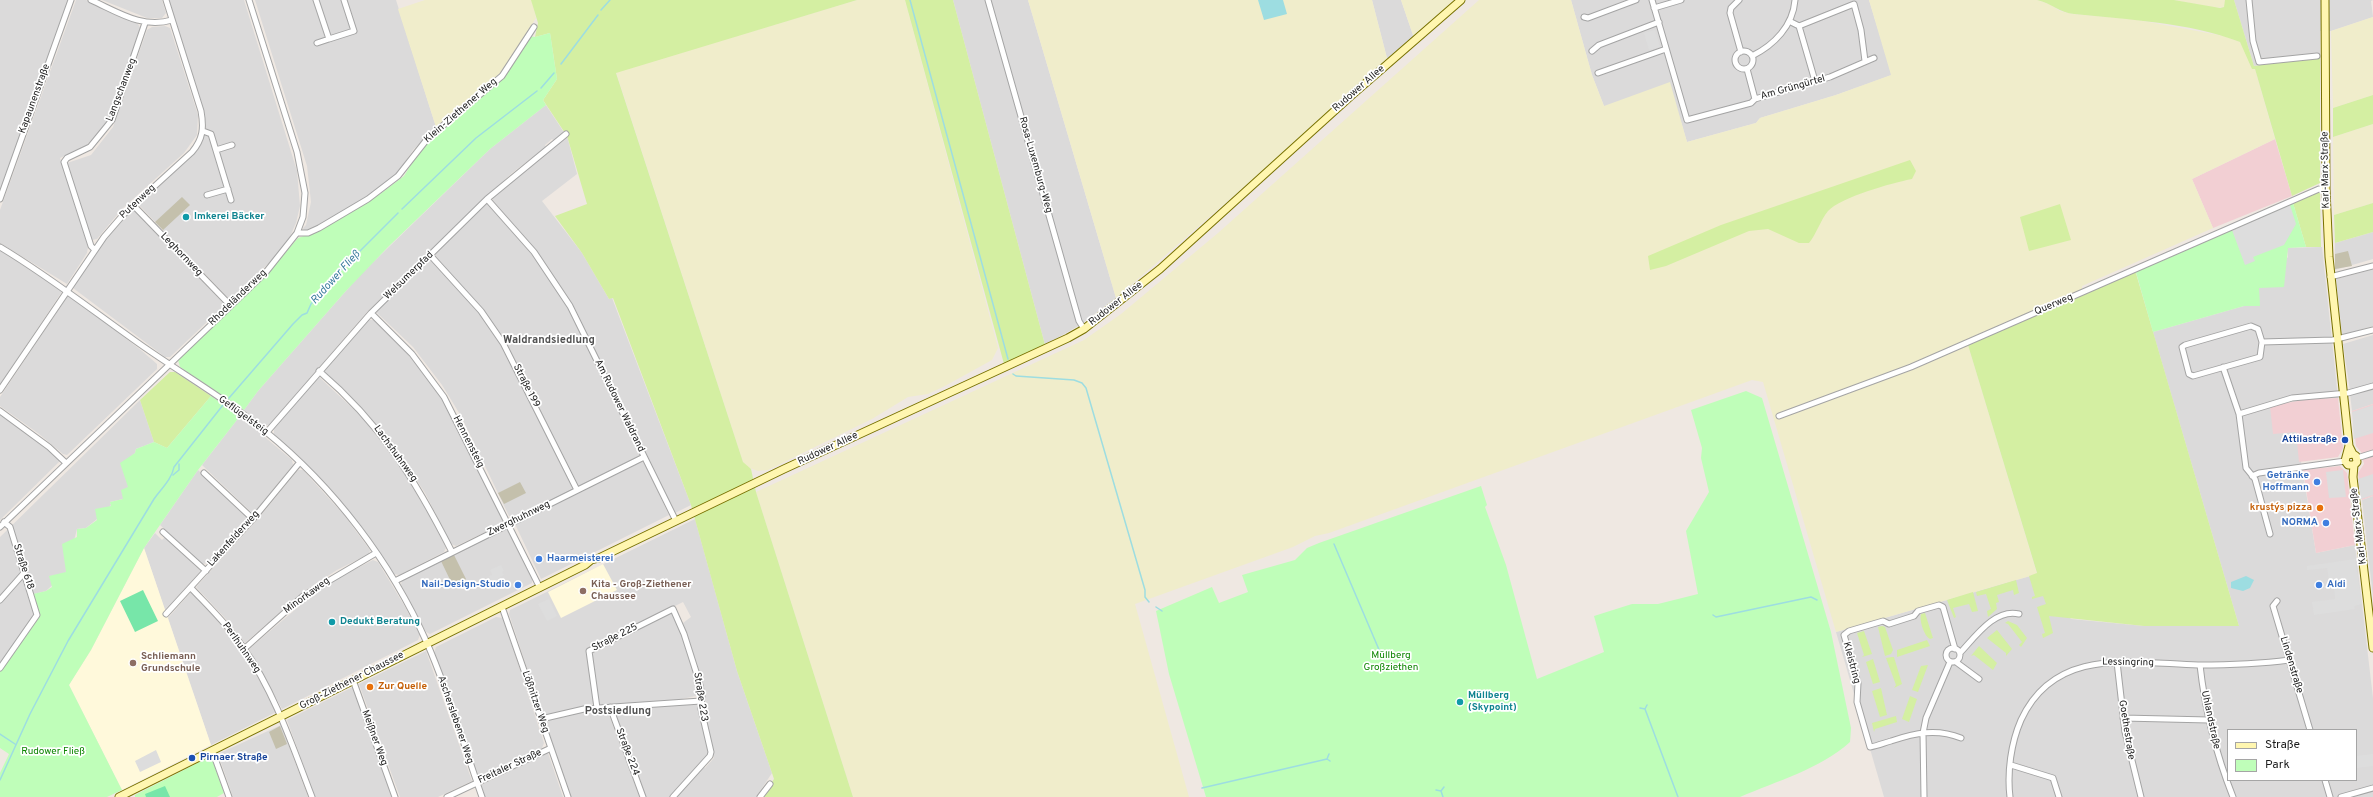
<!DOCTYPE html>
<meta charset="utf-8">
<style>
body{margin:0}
#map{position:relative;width:2373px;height:797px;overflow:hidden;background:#efe8e2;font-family:Overpass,sans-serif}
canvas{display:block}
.legend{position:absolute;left:2227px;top:729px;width:130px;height:52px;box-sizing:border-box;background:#fff;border:1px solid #a5a5a5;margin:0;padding:5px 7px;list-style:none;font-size:12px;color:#1d1d1d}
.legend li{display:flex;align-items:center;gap:8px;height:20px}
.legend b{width:20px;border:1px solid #a5a5a5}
</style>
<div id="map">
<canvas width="2373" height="797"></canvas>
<ul class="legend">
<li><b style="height:5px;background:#fff6b0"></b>Straße</li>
<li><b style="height:11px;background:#bffeb9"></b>Park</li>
</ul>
</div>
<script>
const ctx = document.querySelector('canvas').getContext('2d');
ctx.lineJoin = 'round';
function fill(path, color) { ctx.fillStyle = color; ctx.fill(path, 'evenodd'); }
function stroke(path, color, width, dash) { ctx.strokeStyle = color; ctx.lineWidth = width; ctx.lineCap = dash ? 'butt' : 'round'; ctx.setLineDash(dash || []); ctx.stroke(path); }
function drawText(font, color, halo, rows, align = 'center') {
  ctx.font = font + ' Overpass,sans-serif'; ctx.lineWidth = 3.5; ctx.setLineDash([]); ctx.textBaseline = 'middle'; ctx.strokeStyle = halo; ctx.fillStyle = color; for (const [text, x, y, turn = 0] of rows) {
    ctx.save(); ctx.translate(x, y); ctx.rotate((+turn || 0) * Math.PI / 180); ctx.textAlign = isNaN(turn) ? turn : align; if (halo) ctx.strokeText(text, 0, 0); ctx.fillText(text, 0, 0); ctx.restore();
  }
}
fill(new Path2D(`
 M0,0h69l-69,190z
 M76,0h10l52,24 3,5 -33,93 -23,25 -25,11 28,89 -1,6 -20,31 -67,-41v-33z
 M102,0h60l4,13 -4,5h-15z
 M169,0h75l53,171 3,35 -4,17 -7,16 -16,20 -43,41 -92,-96 54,-49 10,-13 4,-13 -2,-18z
 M255,0h141l40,127 -23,23 -17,26 -37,27 -50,28h-5l-1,-3 3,-3 5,-23 -4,-36z
 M953,0h75l88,298 -36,27 -35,20z
 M1372,0h29l13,38 -26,24z
 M1571,0h298l23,75 -56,20 -76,23 -4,5 -69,19 -6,-20 -77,-16 -12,-31z
 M2234,0h139l-2,1 2,16 -42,14h-11v26l-66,9z
 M165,26l5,2 28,87 -1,20 -13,18 -62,56 -25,30 -5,1 -25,-77 24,-8 22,-28 34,-97 5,-3z
 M546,105l19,29 -11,7 -2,-2 -7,6 1,2 -34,26 -145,139 -98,113 -6,1 -19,-16 14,-19 102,-116 130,-126z
 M567,136l10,38 -35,27 40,52 27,46 3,-1 79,207 -16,8 -109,-217 -24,-37 -49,-58v-4l21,-19z
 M485,204h5l24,27 41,55 18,31 67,137 -1,4 -58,28 -4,-1 -50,-101 2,-1 -4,-9 -2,1 -21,-36 -29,-40 -38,-41v-5z
 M133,209l92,96 -55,52h-5l-92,-69 30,-46z
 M2373,232v27l-38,11v-27z
 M2322,247l16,151 -58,4 16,29 20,122 39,-8 18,153v99h-489l-48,-165 201,-58 34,45 73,7h95l-86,-294 91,-26h15v-18l29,-31 -1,-9zM2228,730h128v50h-128z
 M0,250l63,40 -63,95z
 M428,260h4l48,54 19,26 75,146 -1,4 -59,27 -5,-1 -48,-100 -19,-31 -29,-38 -37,-35z
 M2373,269v57l-31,9 -6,-56z
 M69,294l73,57 15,13v5l-90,86 -4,-1 -24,-20 -39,-28v-9z
 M368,320h6l20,18 42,50 12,20 55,111 -1,5 -46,22 -5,-2 -26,-51 -24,-37 -34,-42 -42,-40v-5z
 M2373,335v49l-23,7 -7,-47z
 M319,377l42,39 40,51 32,55 13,26 -2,4 -45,23 -6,-1 -20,-31 -32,-42 -31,-33 -36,-34v-6z
 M2373,388v16l-21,7 -2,-17z
 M140,400l14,42 -18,7 -1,4 -6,5 -1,29 -5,12 -13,3 1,3 -14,14 -11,9 -9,1 -11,43 -20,19 -12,3 6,22 -40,56v-135z
 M0,414l47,35 13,12 -60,59z
 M240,416l52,44 1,5 -40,49 -51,-49z
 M640,461l4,1 25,53 -128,64 -26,-55z
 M198,470l51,48 -41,45 -6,1 -42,-39z
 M298,470h5l41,45 26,35 -1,4 -32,16 -34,22 -58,51 -20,-25 -29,-31 61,-67z
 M2373,496v101l-11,-97z
 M695,519l42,152 35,102 -16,24h-81l28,-31 2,2 9,-10 -12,-49 5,-2 -24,-84 8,-6 -8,-15 -96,48 7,54 -48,12 -4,-3 -33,-99 1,-4z
 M505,529l4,1 23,48v5l-102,51 -4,-2 -25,-47 1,-5z
 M155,533l7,7 3,-3 36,34 -36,39 -21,-62z
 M373,560l5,2 26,43 16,30 -2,5 -136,69 -33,-60 62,-53 25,-17z
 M191,592l22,23 29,37 24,39 10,21 -65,33 -43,-127z
 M672,611l12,26 16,58 -27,6 -74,6 -8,-53 12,-6 -1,-3z
 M496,617l7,1 41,125 -2,5 -61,29 -4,-2 -43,-122 2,-6z
 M426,651l46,130 -34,16h-38l-41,-113z
 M353,687l39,110h-77l-28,-77z
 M697,703l12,52 -38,42h-26l-31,-86 4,-2z
 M607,710l33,87h-70l-25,-75 2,-4 24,-5z
 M281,725l27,72h-75l-15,-43z
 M548,753l15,44h-78l-4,-12z`), '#dbdada');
fill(new Path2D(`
 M2275,139l17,57 -79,32 -21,-49z
 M2338,398l5,50 -5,9 -39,5 -3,-30 -23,2 -3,-28 38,-7z
 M2373,404v92l-11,4 -4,-27 6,-9 -3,-12 -5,-6 -4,-35z
 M2340,466l7,7 8,72 -39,8 -13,-83z`), '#f2cfd3');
fill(new Path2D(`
 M144,548l67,197 -89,45 -53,-105 22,-35z
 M603,564l14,26 -56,28 -13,-26z`), '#fff9db');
fill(new Path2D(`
 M182,197l8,8 -27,25 -8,-8z
 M2348,251l4,15 -17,3v-15z
 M520,482l6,11 -22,11 -6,-11z
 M454,555l12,24 -13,7 -12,-25z
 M280,726l7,18 -11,5 -7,-17z`), '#c4c0ac');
fill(new Path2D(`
 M425,0h107l4,18 -33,53 -67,56 -38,-118z
 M857,0h48l93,348 -6,12 -47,26 -17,8 -20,3 -36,22 -104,51 -10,1 -11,-4 -4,-5 -127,-390z
 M1028,0h344l16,62 -272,236z
 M1401,0h54l-41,38z
 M1479,0h92l21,75 12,31 66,-24 17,60 69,-19 4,-5 76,-23 55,-20 -22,-75h168l12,4 11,7 13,3 59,5 92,17 16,6 15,27 20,70 -83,40 21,49 -131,58v3l-11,6 -159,69 2,5 54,-24 69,229 -201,58 -73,-250 -11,-2 -423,153 -14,3 -22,11 -158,57 54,193h-336l-97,-305 328,-152 37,-26 97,-81z
 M2174,0h51v3l-1,4 -9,1z
 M2373,17v78l-40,13 -2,-77z
 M2373,124v79l-39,12 -1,-78z`), '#f0edcb');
fill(new Path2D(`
 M531,0h326l-241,73 127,389 8,7 5,23 97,305h-91l12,-18 -2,-6 -35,-102 -46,-166 -78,-207 -4,1 -27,-46 -27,-37 32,-12 -20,-68 -24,-36 14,-21 -7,-46 -15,4 3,-14z
 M905,0h48l92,345 -41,19z
 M2037,0h137l46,8 4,-1 1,-7h9l20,66 66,-9v126l-28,13 -37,-127h-3l-12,-27c-52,-20 -111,-22 -166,-28 -14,-1 -23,-11 -37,-14z
 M2373,95v29l-40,13v-29z
 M1910,160l6,11 -4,8c-20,4 -71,18 -84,32 -8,10 -11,22 -19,32h-10l-31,-14 -19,2 -83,35 -16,4 -2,-14 73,-31z
 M2315,193h5l1,54h-15l-13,-44z
 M2373,203v29l-38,11 -1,-28z
 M2060,204l11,36 -42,11 -9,-34z
 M2135,270l104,356h-95l-95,-10 4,17 -10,5 -1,-4 3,-1 -8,-26 9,-3 -3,-8 -11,3v-2l3,-1 -6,-20 8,-3 -69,-228z
 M170,372h5l36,24 -44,52 -13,-6 -14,-42z
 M2016,580l3,13 -5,2 -1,-5 -16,5 2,7 -3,1 1,6 -9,8 -1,-6 4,-2 -5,-15 -9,2 -1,-4z
 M1973,592l5,19 -6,1 -3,-8 -16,4 3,9 -2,1 -7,-18z
 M1925,613l8,25 -3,1c-6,-3 -11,-19 -9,-25z
 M2008,621l9,4 10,13 -6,9 -2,-2 3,-3 -14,-18 -3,-1z
 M1882,626l3,1 8,23 -2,4 -6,2 -7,-29z
 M1997,630l15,19 -6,7v-3l-19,-15z
 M1864,631l8,23 -10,3 2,-2 -7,-22z
 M1927,640l3,6 -33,11v-7z
 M1979,646l18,17 -4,7 -19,-15 -3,1z
 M1892,657h2l8,27 -8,4 2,-3 -10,-27z
 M1873,659l7,23 -7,2 -7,-22z
 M1928,665l-10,27 -6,-2 9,-24z
 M1881,688l6,27 -7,2 -8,-26z
 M1910,696l7,3 -8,23 -7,-3z
 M1896,716l1,6 -22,7 -1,3 -2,-9z`), '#d4efa2');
fill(new Path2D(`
 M550,33l7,46 -14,21 3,5 -56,44 -102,98 -43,45 -87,99 -14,19 -64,-43 -2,-7 93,-91 27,-31 18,-6 64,-38 24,-18 19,-31 84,-72 23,-37 5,1z
 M2293,203l13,44 -18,1 -4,39 -25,1 1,18h-16l-91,26 -18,-63z
 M1746,391l16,7 69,234 20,96 -1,14c-30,27 -73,39 -110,55h-534l-37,-123 -13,-63 56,-24 7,16 29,-11 -6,-17 53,-15 12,-12 12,-5 162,-57 6,19 -2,2 21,58 31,114 67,-27 -10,-36 38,-12h26l40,-10 -12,-63 23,-39 -8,-34 1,-10 -11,-38z
 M211,396l29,20 -42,54 -54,78 -53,102 -22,35 53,105 -15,7h-107v-24l9,-19 -9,-6v-76l40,-56 -7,-22 13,-3 6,-4 -3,-11 17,-4 -4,-28 15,-7v-8l9,-1 11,-8 -2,-11 16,-3 -1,-4 13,-3 -2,-9 7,-3 -8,-24 15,-10 1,-4 18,-7 13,6z
 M211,756l13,37 -7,4h-82v-2z`), '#bffeb9');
fill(new Path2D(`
 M143,590l15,31 -23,11 -15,-31z
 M165,786l5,11h-24l-1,-3z`), '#77e6a9');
fill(new Path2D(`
 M1655,30l5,17 -11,3 -5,-17z
 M2290,205l6,19 -12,21 -31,12 2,4 -10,4 -13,-35z
 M2373,405v28l-19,6 -2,-27z
 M2343,470l3,27 -17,1 -3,-26z
 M2373,474v21l-12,4 -3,-20z
 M2355,559l7,45 -8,2 1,3 -41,6 -2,-13 23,-3 -1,-12h-4l-3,-19 -20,2v-4z
 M501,565l3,6 -2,1 2,3 -6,3 1,3 -7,2 -3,-7 3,-1 -2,-5z
 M549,599l8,17 -10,5 -9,-17z
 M156,750l5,12 -21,10 -5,-11z
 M2373,754v12l-17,2v-12z`), '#ddd');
fill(new Path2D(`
 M1258,0h25l4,14 -23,6z
 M2246,576l8,4 -4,8 -7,3 -12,-3v-6z`), '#9ddde1');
stroke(new Path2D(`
 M910,0l98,359
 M601,10l9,-10
 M561,64l37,-49
 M541,88l13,-15
 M402,209l74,-71 61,-47
 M1013,374l3,2 58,4 8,3 4,5 59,202v7l4,5
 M229,398l64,-74 9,-9 5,-2 4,-9 19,-23 68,-68
 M173,475l6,-5v-6
 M1334,544l46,108h5
 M1156,607l6,4
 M1713,615l3,2 95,-20 6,3
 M1377,656l3,-4
 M1647,705l-2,4 33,88
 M1640,708l5,1
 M0,734l15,10
 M1327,759l2,-5
 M0,780l30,-66 38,-73 86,-142c7,-10 18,-20 20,-32l49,-62
 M1202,788l125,-29 3,2
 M1436,790l5,1 2,6
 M1441,791l3,-4`), '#9ddde1', 1.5);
const street = new Path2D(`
 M91,0c27,12 51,29 81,20
 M316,0l13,39 25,-8 -10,-31
 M988,0l91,321 5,8
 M1652,0l35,120 64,-17 4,-4 75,-22 44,-19
 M1739,0l-8,8 -1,5 11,39
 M2249,0l4,41 6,21 58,-6
 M1654,8l27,-8
 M1584,17l4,1 48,-18
 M1789,21l10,5 55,-22 7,26 4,31
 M1799,26l16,55
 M317,43l12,-4
 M1735 60a9 9 0 1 1 18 0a9 9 0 1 1-18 0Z
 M1592,51l7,-6 60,-23
 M1752,56c22,-11 41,-30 43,-56
 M1747,69l8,30
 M1598,73l68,-24
 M203,131l8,3 20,66
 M216,150l16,-5
 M207,195l21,-6
 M0,199l71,-199
 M487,199l47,53 36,54 106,215
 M133,205l97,100
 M297,233h11l11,-5 49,-29 30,-23 30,-38 74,-62 32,-49
 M0,247c47,28 89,61 134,93 43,31 90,57 131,91 69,56 126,131 162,212 22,50 37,103 55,154
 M95,250l-4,-4 -27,-84 3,-4 23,-11 22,-27 33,-97
 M430,255l51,56 22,32 74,147
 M2330,277l43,-11
 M371,313l41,41 32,43 96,191
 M2251,326l7,3 4,13 -2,15 -67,19 -4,-2 -7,-27 3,-2z
 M2262,342l71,-2 40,-10
 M2223,367l16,47
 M319,371c62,53 96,108 133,181
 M0,390l104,-153 19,-22 69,-63c11,-13 12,-24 9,-41l-35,-111
 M0,411l49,36 17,16
 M1779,416l132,-49 408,-178h7
 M267,432l104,-119 116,-114 79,-65
 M2357,458l16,-5
 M204,473l49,46
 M2252,476l7,-3 86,-12
 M0,527l266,-255 31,-39 6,-16 2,-24 -8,-41 -48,-152
 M163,532l43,39
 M2270,534l-15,-55 -9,-11 -7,-54 53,-16 56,-5 25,-7
 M395,581l249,-124
 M191,588c18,19 37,37 52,59 32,46 49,98 69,150
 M0,600l24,-27
 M2277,601l-4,5 37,124
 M502,607l66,190
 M166,614l87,-95 47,-57
 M1946 655a7 7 0 1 1 14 0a7 7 0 1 1-14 0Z
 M244,649l59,-53 73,-43
 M1955,649l-12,-42 -4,-2 -21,6 -4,5 -25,8 -6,-3 -34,10 -5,4 14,48 -1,19 13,45c7,-1 14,-4 21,-6 24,-8 45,-13 70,-3
 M1960,653c15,-16 35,-45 59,-39
 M1956,662l23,17
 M2117,662l8,70 16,65
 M2200,665c5,46 16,89 33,132
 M0,668l37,-53 -27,-88 -6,-5
 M353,680l42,117
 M610,707l33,90
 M597,708l-8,-57 84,-42 11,25 15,47 3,14 -1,14 10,43 -1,4 -37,41
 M2123,718l86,2
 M541,719l43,-10 117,-8
 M212,750l17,47
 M2011,765l42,13 6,19
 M2325,780l5,17
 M447,797l104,-49
 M760,797l10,-13
 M1924,797l-1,-64 3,-15 24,-56
 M2010,797c-3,-25 1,-54 11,-77 34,-74 111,-57 177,-55 31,0 61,-1 91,-5
 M2341,797l32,-9`);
const secondary = new Path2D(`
 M2325,0l1,189 3,68 20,189 4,8
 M2347,455l6,-1 3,2 1,6 -3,3h-6l-3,-4 4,-15
 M2354,465l-1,12 20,171
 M119,797l466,-232 6,-5 8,-2 185,-89 284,-131 16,-9 76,-60 192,-174 109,-95`);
stroke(street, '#a4a4a4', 7);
stroke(secondary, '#787100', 9);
stroke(street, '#fff', 5);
stroke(secondary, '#fff6b0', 7);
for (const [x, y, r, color] of [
 [186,217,4,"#0f9aa8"],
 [2345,440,4,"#1a4fb4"],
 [2317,482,4,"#3f7fe0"],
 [2320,508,4,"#e8710a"],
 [2326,523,4,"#3f7fe0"],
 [539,559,4,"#3f7fe0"],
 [518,585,4,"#3f7fe0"],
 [2319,585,4,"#3f7fe0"],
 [583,591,4,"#8d6e63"],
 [332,622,4,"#0f9aa8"],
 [133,663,4,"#8d6e63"],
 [370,687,4,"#e8710a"],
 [1460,702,4,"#0f9aa8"],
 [192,758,4,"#1a4fb4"]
]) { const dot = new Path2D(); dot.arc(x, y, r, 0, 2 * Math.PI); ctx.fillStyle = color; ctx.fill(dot); stroke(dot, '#fff', 1.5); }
drawText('10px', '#1d1d1d', '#fff', [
 ["Am Grüngürtel",1793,88,-16],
 ["Rudower Allee",1359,89,-41],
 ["Langschanweg",122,90,-69],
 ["Kapaunenstraße",35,99,-70],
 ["Klein-Ziethener Weg",461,111,-41],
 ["Rosa-Luxemburg-Weg",1035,165,74],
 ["Karl-Marx-Straße",2326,170,-91],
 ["Putenweg",138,202,-43],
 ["Leghornweg",181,255,46],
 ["Welsumerpfad",409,276,-44],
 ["Rhodeländerweg",238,298,-44],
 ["Rudower Allee",1116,304,-38],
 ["Querweg",2054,305,-23],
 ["Straße 199",526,386,63],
 ["Am Rudower Waldrand",619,406,64],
 ["Geflügelsteig",243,416,36],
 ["Hennensteig",468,442,63],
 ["Rudower Allee",828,449,-25],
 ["Lachshuhnweg",395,454,54],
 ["Zwerghuhnweg",519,519,-26],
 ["Karl-Marx-Straße",2359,526,-97],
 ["Lakenfelderweg",234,539,-48],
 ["Straße 618",23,567,72],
 ["Minorkaweg",307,596,-36],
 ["Straße 225",615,638,-27],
 ["Perlhuhnweg",241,648,55],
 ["Kleistring",1851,663,75],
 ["Lessingring",2128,663,1],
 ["Lindenstraße",2291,665,73],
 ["Groß-Ziethener Chaussee",352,681,-27],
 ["Straße 223",700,697,81],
 ["Lößnitzer Weg",535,702,71],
 ["Ascherslebener Weg",455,720,71],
 ["Uhlandstraße",2210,720,78],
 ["Goethestraße",2126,730,81],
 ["Meißner Weg",374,738,70],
 ["Straße 224",627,752,69],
 ["Freitaler Straße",510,767,-25]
]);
drawText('bold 10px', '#0d838f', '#fff', [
 ["Imkerei Bäcker",194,217],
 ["Dedukt Beratung",340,622],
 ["Müllberg",1468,696],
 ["(Skypoint)",1468,708]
], 'left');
drawText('bold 10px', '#164399', '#fff', [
 ["Attilastraße",2337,440],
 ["Pirnaer Straße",200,758,"left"]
], 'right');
drawText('bold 10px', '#366cbe', '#fff', [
 ["Getränke",2309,476],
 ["Hoffmann",2309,488],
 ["NORMA",2318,523],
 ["Haarmeisterei",547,559,"left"],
 ["Nail-Design-Studio",510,585],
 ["Aldi",2327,585,"left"]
], 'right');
drawText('bold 10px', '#c56008', '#fff', [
 ["krusty´s pizza",2312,508],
 ["Zur Quelle",378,687,"left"]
], 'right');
drawText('bold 10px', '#785e54', '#fff', [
 ["Kita - Groß-Ziethener",591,585],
 ["Chaussee",591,597],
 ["Schliemann",141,657],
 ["Grundschule",141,669]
], 'left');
drawText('10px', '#0c8501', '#fff', [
 ["Müllberg",1391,656],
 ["Großziethen",1391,668],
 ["Rudower Fließ",53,752]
]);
drawText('italic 11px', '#3a7b9c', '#fff', [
 ["Rudower Fließ",336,278,-48]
]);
drawText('bold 11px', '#505050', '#fff', [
 ["Waldrandsiedlung",549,341],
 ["Postsiedlung",618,712]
]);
</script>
